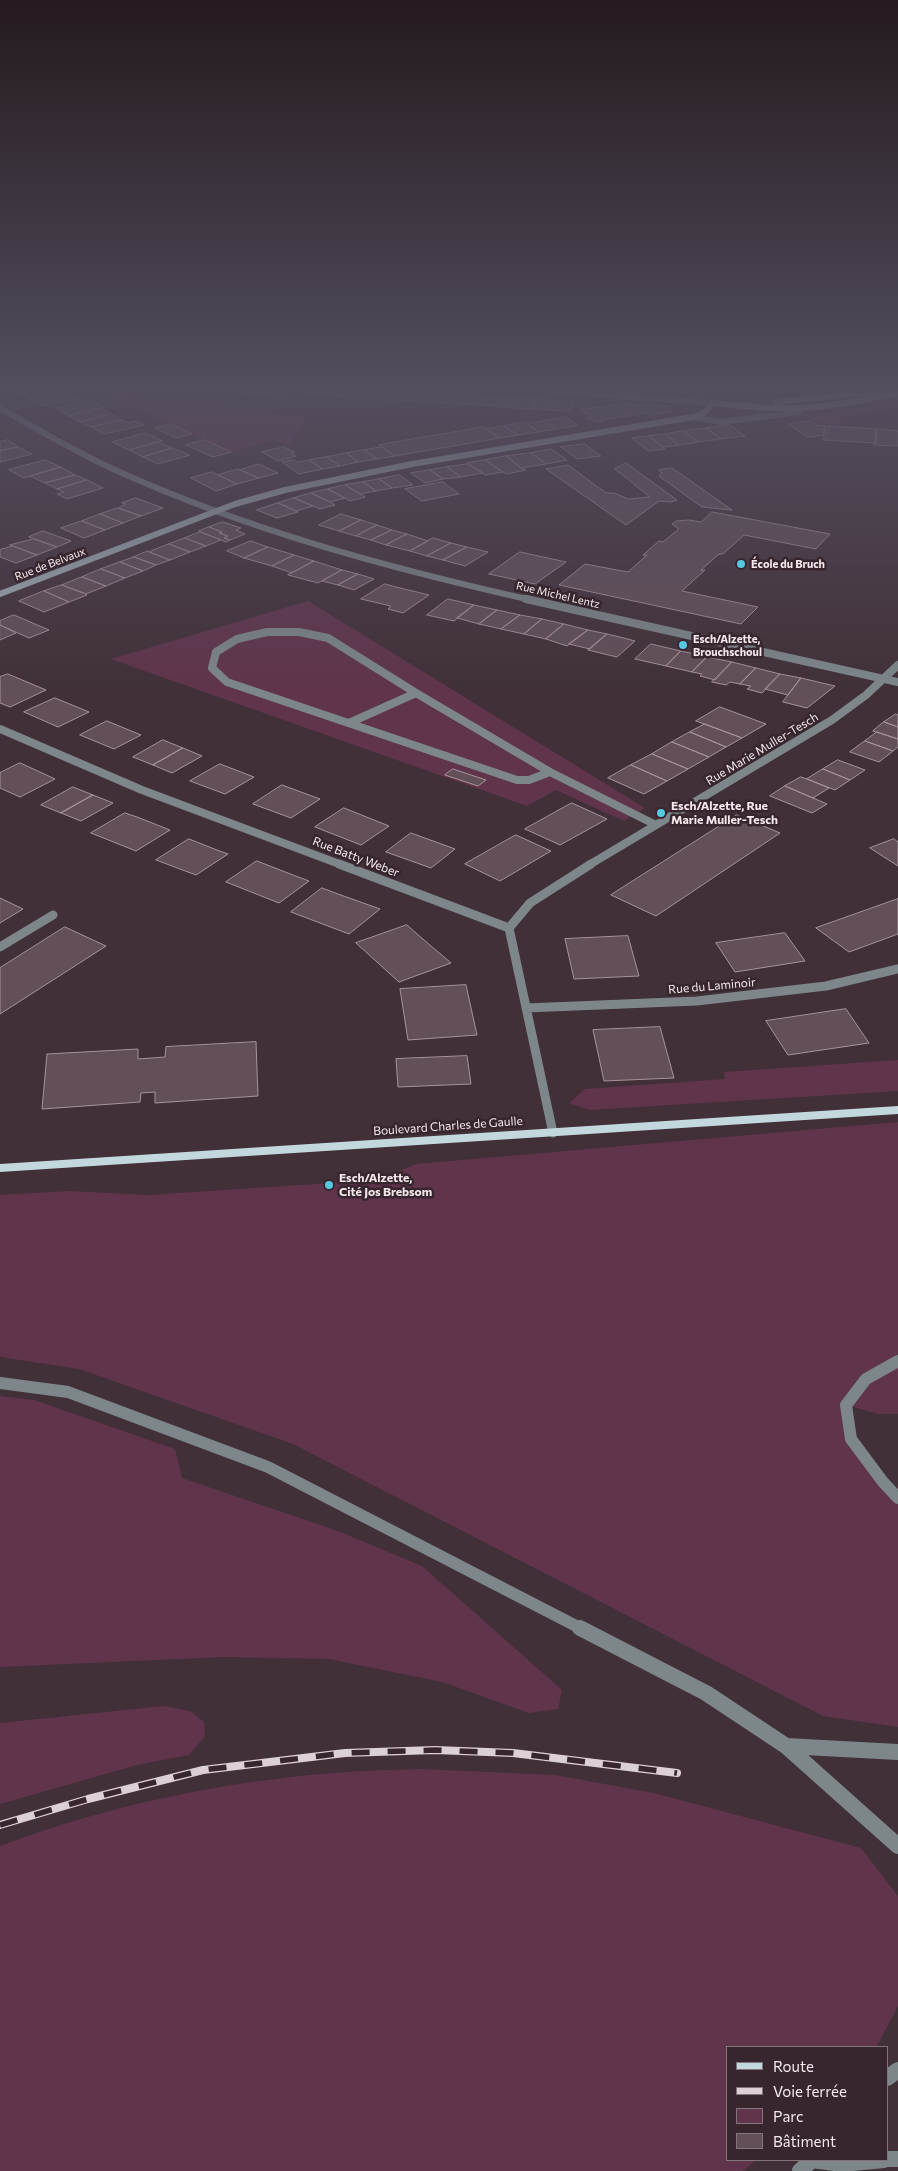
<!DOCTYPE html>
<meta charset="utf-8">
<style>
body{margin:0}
#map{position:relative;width:898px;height:2171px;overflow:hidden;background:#413038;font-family:Commissioner,sans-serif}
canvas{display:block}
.legend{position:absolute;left:726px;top:2046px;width:162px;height:115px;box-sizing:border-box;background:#37262e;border:1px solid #83747a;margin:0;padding:6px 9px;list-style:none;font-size:15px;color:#f4e8ed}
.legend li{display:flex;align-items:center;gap:10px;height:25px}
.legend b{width:25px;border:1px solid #83747a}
</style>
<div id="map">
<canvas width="898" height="2171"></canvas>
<ul class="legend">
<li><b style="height:6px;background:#c3d8dd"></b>Route</li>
<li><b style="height:6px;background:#dccfd5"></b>Voie ferrée</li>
<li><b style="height:14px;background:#60344b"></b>Parc</li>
<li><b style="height:14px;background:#624f58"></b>Bâtiment</li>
</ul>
</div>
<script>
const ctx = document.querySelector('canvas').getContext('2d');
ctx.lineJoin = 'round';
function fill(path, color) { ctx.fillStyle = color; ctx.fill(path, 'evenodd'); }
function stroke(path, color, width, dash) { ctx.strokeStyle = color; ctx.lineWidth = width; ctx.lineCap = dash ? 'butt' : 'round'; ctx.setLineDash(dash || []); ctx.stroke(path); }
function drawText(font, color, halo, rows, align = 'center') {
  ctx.font = font + ' Commissioner,sans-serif'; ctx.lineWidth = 5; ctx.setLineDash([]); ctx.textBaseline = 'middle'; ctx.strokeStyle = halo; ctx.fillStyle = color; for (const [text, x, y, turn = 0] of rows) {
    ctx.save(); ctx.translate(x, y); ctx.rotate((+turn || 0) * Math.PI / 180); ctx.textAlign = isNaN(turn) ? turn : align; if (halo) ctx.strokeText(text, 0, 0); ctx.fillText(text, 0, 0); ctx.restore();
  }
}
fill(new Path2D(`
 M115,393l191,25 -16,26 -18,-3 -41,11 -123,-57z
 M898,398v10l-60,8 2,9 -19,-1 -16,-9 69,-9 -2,-2 11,-4z
 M308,601l337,207 -21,13 -68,-31 -29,16 -416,-147z
 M898,1060v31l-308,19 -21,-7 16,-14 140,-10 -1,-7z
 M898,1122v292h-21l-30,-9 4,34 47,59v229l-75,-11 -530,-272 -214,-75 -79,-12v-162l70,-4 77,4 230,-15 39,-16z
 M0,1396l34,4 141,49 7,29 156,53 84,35 140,124 -4,19 -29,4 -87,-31 -113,-23 -105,-2 -224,10z
 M163,1706l27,5 14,11 1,14 -16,19 -52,10 -137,39v-81z
 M421,1769l134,6 99,18 207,55 37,48v110l-20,38 -3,3h-148v113h29l-13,11h-743v-325c106,-40 220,-64 334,-73 29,-3 58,-3 87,-4z`), '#60344b');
const building = new Path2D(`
 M25,391h32l2,1 -29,7 -12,-7z
 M64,391l14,8 -34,7 -14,-7z
 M237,391h23l-3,3 -22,-2z
 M260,391h32l-7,8 -30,-3z
 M307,391h20l-4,4 -18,-1z
 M327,391h18l-4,6 -17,-2z
 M345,391h18l-5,7 -17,-1z
 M363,391h19l-6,8 -18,-1z
 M382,391h18l-7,9 -17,-1z
 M400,391h3l14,1 -6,9 -18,-1z
 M417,392l17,1 -5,9 -18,-1z
 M434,393l18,1 -6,9 -17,-1z
 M452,394l13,1 -5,9 -14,-1z
 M465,395l19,1 -5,9 -19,-1z
 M484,396l16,1 -5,9 -16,-1z
 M500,397l18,1 -5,10 -18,-2z
 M518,398l18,1 -4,10 -19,-1z
 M536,399l19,2 -5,9 -18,-1z
 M90,400l14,7 -35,9 -14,-8z
 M555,401l20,1 -4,9 -21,-1z
 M630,403l4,2 9,-1 26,2 -1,4 4,2 -23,3 -3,-2 -45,7v2h-4l-11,-4 5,-1 -11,-7z
 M100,408l11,6 -31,8 -11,-6z
 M111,414l11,6 -31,7 -11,-5z
 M566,417l12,8 -22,4 -13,-8z
 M122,420l6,3 8,-2 8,4 -40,9 -13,-7z
 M543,421l13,8 -17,3 -12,-8z
 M812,421l5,4 8,1 -1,9 -16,2 -20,-13z
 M524,422l15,10 -21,3 -14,-9z
 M171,424l21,10 -16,4 -21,-10z
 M730,425l15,11 -24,3 -15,-11z
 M504,426l14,9 -18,3 -14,-9z
 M825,426l52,3 -1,14 -53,-3z
 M484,427l16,11 -105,18 -16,-11z
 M706,428l15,11 -23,3 -14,-11z
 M877,429l21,2v15l-23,-1z
 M684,431l14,11 -19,3 -14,-11z
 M146,433l17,8 -34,9 -17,-8z
 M665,434l14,11 -16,2 -14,-11z
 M649,436l14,11 2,2 -17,2 -16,-13z
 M8,440l10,7 -18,4v-9z
 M205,440l26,12 -18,5 -27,-12z
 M157,442l15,6 -29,9 -14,-7z
 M585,444l16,12 -24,3 -16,-12z
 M18,447l14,7 -32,8v-11z
 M284,447l11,5 -4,1 5,3 -18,5 -16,-9z
 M382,447l13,9 -18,3 -13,-9z
 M172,448l18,7 -32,9 -15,-7z
 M551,449l16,11 -21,4 -15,-11z
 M364,450l13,9 -19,3 -11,-9z
 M347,453l11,9 -18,4 -13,-9z
 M531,453l15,11 -25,4 -15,-12z
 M506,456l15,12 5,2 -20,4 -21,-14z
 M327,457l13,9 -18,3 -13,-9z
 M45,460l16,7 -37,11 -15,-8z
 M294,460l3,2 12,-2 13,9 -23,5 -17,-12z
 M485,460l18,12 -18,3 -18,-12z
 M626,463l51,37 -6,2 -12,-1 -33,24 -80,-56 22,-4 38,28h8l14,6 22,-2 -35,-28z
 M259,464l19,9 -19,5 -19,-8z
 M468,464l15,9 -22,4 -14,-10z
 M61,467l14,8 -30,8 -15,-7z
 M447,467l14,10 -18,2 -13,-9z
 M672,468l60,42 -30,-3 -43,-31 3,-3 -3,-3z
 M238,469l2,1 19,8 -22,6 -19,-9z
 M430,470l13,9 -18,4 -14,-10z
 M212,472l6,3 19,9 -21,7 -25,-13z
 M75,475l12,5 -30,9 -12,-6z
 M400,475l13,10 -21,3 -13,-9z
 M379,479l13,9 -16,3 -13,-9z
 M87,480l16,8 -36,11 -10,-5 7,-2 -7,-3z
 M363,482l13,9 -16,3 -15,-9z
 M443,482l16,12 -37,7 -17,-12z
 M345,485l20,12 -15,4 -22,-12z
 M328,489l17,9 -15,4 -19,-9z
 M311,493l19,9 5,3 -15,4 -26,-11z
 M136,498l27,10 -22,8 -23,-8 8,-4 -4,-1z
 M294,498l19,8 -17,5 -18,-8z
 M278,503l18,8 2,1 -21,6 -20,-8z
 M118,508l23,8 -18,7 -23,-9z
 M712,512l118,22 -14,15 -72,-14 -21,19h-4l-18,16h4l-23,21 76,16 -17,17 -182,-39 26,-21 43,8 19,-17h-4l16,-14 4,1 16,-13 -7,-5 4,-3 13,-1 12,2z
 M100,514l23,9 -18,7 -23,-9z
 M341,514l20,6 -22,11 -20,-6z
 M361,520l16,5 -21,11 -17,-5z
 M82,521l23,9 -21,8 -23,-10z
 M223,522l18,6 -5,2 9,4 -15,6 -6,-2 4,-2 -9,-3 3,-1 -13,-5z
 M377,525l15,5 -21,10 -15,-4z
 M209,527l13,5 -3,1 9,3 -4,2 6,2 -4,2 -27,-11z
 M392,530l15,4 -21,11 -15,-5z
 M43,531l28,10 -14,6 -28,-10z
 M200,532l21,8 -15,6 -21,-8z
 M407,534l21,7 -18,10 -24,-6z
 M185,538l21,8 -16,6 -21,-8z
 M433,538l18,5 -24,13 -17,-5z
 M34,539l23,8 -20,8 -27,-10z
 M251,541l17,6 -24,11 -17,-7z
 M451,543l16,4 -24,13 -16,-4z
 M169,544l21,8 -20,8 -21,-8z
 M13,546l24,9 -21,8 -16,-6v-7z
 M268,547l26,8 -22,11 -28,-8z
 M467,547l21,5 -23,14 -22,-6z
 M148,551l1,1 21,8 -14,5 -22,-8z
 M520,552l46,10 -31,22 -46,-10z
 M294,555l20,6 -22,12 -20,-7z
 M134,557l22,8 -13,6 -23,-9z
 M314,561l28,9 -24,13 -30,-8z
 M120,562l23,9 -18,7 -24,-9z
 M101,569l24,9 -19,8 -24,-9z
 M342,570l16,4 -20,11 -16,-4z
 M358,574l16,5 -20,11 -16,-5z
 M82,577l24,9 -20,8 -24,-9z
 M385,584l11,3 33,8 -26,18 -15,-4 3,-3 -30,-7z
 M62,585l24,9 1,1 -18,7 -25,-11z
 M44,591l25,11 -25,10 -25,-11z
 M448,599l26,6 -20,16 -27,-6z
 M474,605l23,5 -18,14 -22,-6z
 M497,610l23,5 -19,14 -22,-5z
 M14,615l35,15 -20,8 -29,-13v-4z
 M520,615l22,4 -18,15 -23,-5z
 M542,619l22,5 -18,15 -22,-5z
 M564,624l24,6 -21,16 -21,-7z
 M0,625l16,8 -16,7z
 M588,630l19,4 -17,15 -21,-5z
 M607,634l17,4 11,3 -18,16 -29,-7z
 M651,644l30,7 -15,15 -31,-7z
 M681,651l26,6 -15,15 -26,-6z
 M707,657l25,5 -17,18 -15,-4 2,-2 -10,-2z
 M732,662l24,6 -16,16 -10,-2 -4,3 -14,-3z
 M756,668l24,6 -18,19 -15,-4 4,-3 -11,-2z
 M8,674l38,16 -36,17 -10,-4v-26z
 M780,674l21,4 -13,17 -23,-6z
 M801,678l34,8 -28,22 -24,-6z
 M55,698l34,14 -31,15 -34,-15z
 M720,707l46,17 -24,14 -46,-17z
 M896,714l2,1v12l-14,-5z
 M107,721l34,14 -27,14 -34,-14z
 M884,722l14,5v12l-25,-8z
 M705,724l37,14 -16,9 -36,-15z
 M690,732l36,15 -17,10 -37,-15z
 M877,732l21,7v8l-5,4 -28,-10z
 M163,740l20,8 -30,17 -20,-8z
 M865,741l28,10 -14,11 -29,-10z
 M672,742l37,15 -21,12 -36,-15z
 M183,748l19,8 -30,17 -19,-8z
 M652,754l36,15 -21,12 -36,-16z
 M838,760l27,10 -15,10 -27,-11z
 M20,763l9,4 26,12 -35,18 -20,-9v-15z
 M220,764l34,13 -29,17 -35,-13z
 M631,765l36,16 -23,13 -36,-16z
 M453,769l33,11 -8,6 -33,-11z
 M823,769l27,11 -15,10 -28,-11z
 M801,777l6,2 22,9 -16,10 -28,-12z
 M282,785l38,14 -29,19 -38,-14z
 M785,786l42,18 -15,9 -42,-17z
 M73,787l20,8 -32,18 -20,-8z
 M93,795l20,8 -32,18 -20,-8z
 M572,803l35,16 -47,26 -35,-16z
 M344,808l45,18 -28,19 -46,-18z
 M125,813l12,4 33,13 -34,21 -45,-18z
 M737,815l43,18 -124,83 -45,-21z
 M411,833l44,16 -24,19 -45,-16z
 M516,835l35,16 -51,30 -35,-17z
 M189,839l28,11 11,4 -32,21 -40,-15z
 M894,839l4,3v24l-28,-18z
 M257,861l36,14 16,6 -30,22 -53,-21z
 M322,888l16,6 42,15 -31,25 -58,-22z
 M0,898l23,11 -23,14z
 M898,899v35l-49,18 -33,-24z
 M407,925l10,9 34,29 -52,19 -43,-39z
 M65,927l41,19 -106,68v-46z
 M785,933l20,28 -70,11 -19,-29z
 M628,936l11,40 -65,3 -9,-40z
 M466,985l11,50 -69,5 -8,-51z
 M846,1009l23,34 -81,12 -22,-34z
 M660,1027l14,51 -70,3 -11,-51z
 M256,1042l2,54 -103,7v-11l-14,1 -1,9 -98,7 5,-55 91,-5v10l27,-2 1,-10z
 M467,1056l4,28 -73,3 -2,-28z`);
fill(building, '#624f58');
stroke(building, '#a7939c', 1);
stroke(new Path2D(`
 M693,417l28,5 79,-10`), '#7d878a', 6);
stroke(new Path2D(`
 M898,1361l-32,18 -20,26 5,34 32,43 15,16
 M0,1383l68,9 200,75 314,162`), '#7d878a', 12);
stroke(new Path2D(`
 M580,1628l126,65 80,53 112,100
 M786,1746l112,6
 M887,2078l11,-8
 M887,2159h11
 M812,2160l30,4 42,-4
 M800,2171l12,-11`), '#7d878a', 16);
stroke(new Path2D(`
 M548,391l165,12
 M0,408c37,21 74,43 113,61 134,61 276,99 418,131`), '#7d878a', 6);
stroke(new Path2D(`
 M526,599l372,83
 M267,632h32l29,6 88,55 134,79 -21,8h-12l-290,-98 -15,-14 4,-16 21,-13z
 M349,723l67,-30
 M0,729l142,61 200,75
 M550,772l106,53
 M589,865l243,-145 34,-25 32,-30`), '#7d878a', 8);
stroke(new Path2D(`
 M339,864l170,64
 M509,928l21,-25 61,-39
 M509,928l44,205
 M0,947l53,-32
 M526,1008l171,-7 129,-15 72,-17`), '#7d878a', 9);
stroke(new Path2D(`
 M776,402l106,-11
 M713,403c27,3 54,6 81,5 35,-1 70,-8 104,-15
 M0,594l235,-90 50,-14 127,-26 281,-47 11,-4 9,-10`), '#a5b5b9', 6);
fill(new Path2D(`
 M898,1106v8l-898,58v-8z`), '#c3d8dd');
const rail = new Path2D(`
 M0,1825l88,-26 115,-29 142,-17 90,-3 78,3 164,20`);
stroke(rail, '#dccfd5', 8);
stroke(rail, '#37262e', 5.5, [18]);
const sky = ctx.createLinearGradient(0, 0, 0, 695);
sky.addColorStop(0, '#241a1f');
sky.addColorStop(0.56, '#544e5e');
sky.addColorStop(1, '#544e5e00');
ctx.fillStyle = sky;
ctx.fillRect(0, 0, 898, 695);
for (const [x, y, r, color] of [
 [741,564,5,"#57c9e3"],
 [683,645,5,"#57c9e3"],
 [661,813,5,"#57c9e3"],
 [329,1185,5,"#57c9e3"]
]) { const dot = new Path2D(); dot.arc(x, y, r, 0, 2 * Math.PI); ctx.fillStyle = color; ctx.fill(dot); stroke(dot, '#37262e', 2); }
drawText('11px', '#f4e8ed', '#37262e', [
 ["Rue de Belvaux",50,564,-21],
 ["Rue Michel Lentz",558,595,13]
]);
drawText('bold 11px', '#f4e8ed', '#37262e', [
 ["École du Bruch",751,564],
 ["Esch/Alzette,",693,639],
 ["Brouchschoul",693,652]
], 'left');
drawText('12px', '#f4e8ed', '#37262e', [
 ["Rue Marie Muller-Tesch",762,749,-31],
 ["Rue Batty Weber",356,857,21],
 ["Rue du Laminoir",712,986,-5],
 ["Boulevard Charles de Gaulle",448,1126,-4]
]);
drawText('bold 12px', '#f4e8ed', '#37262e', [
 ["Esch/Alzette, Rue",671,806],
 ["Marie Muller-Tesch",671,820],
 ["Esch/Alzette,",339,1178],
 ["Cité Jos Brebsom",339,1192]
], 'left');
</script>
